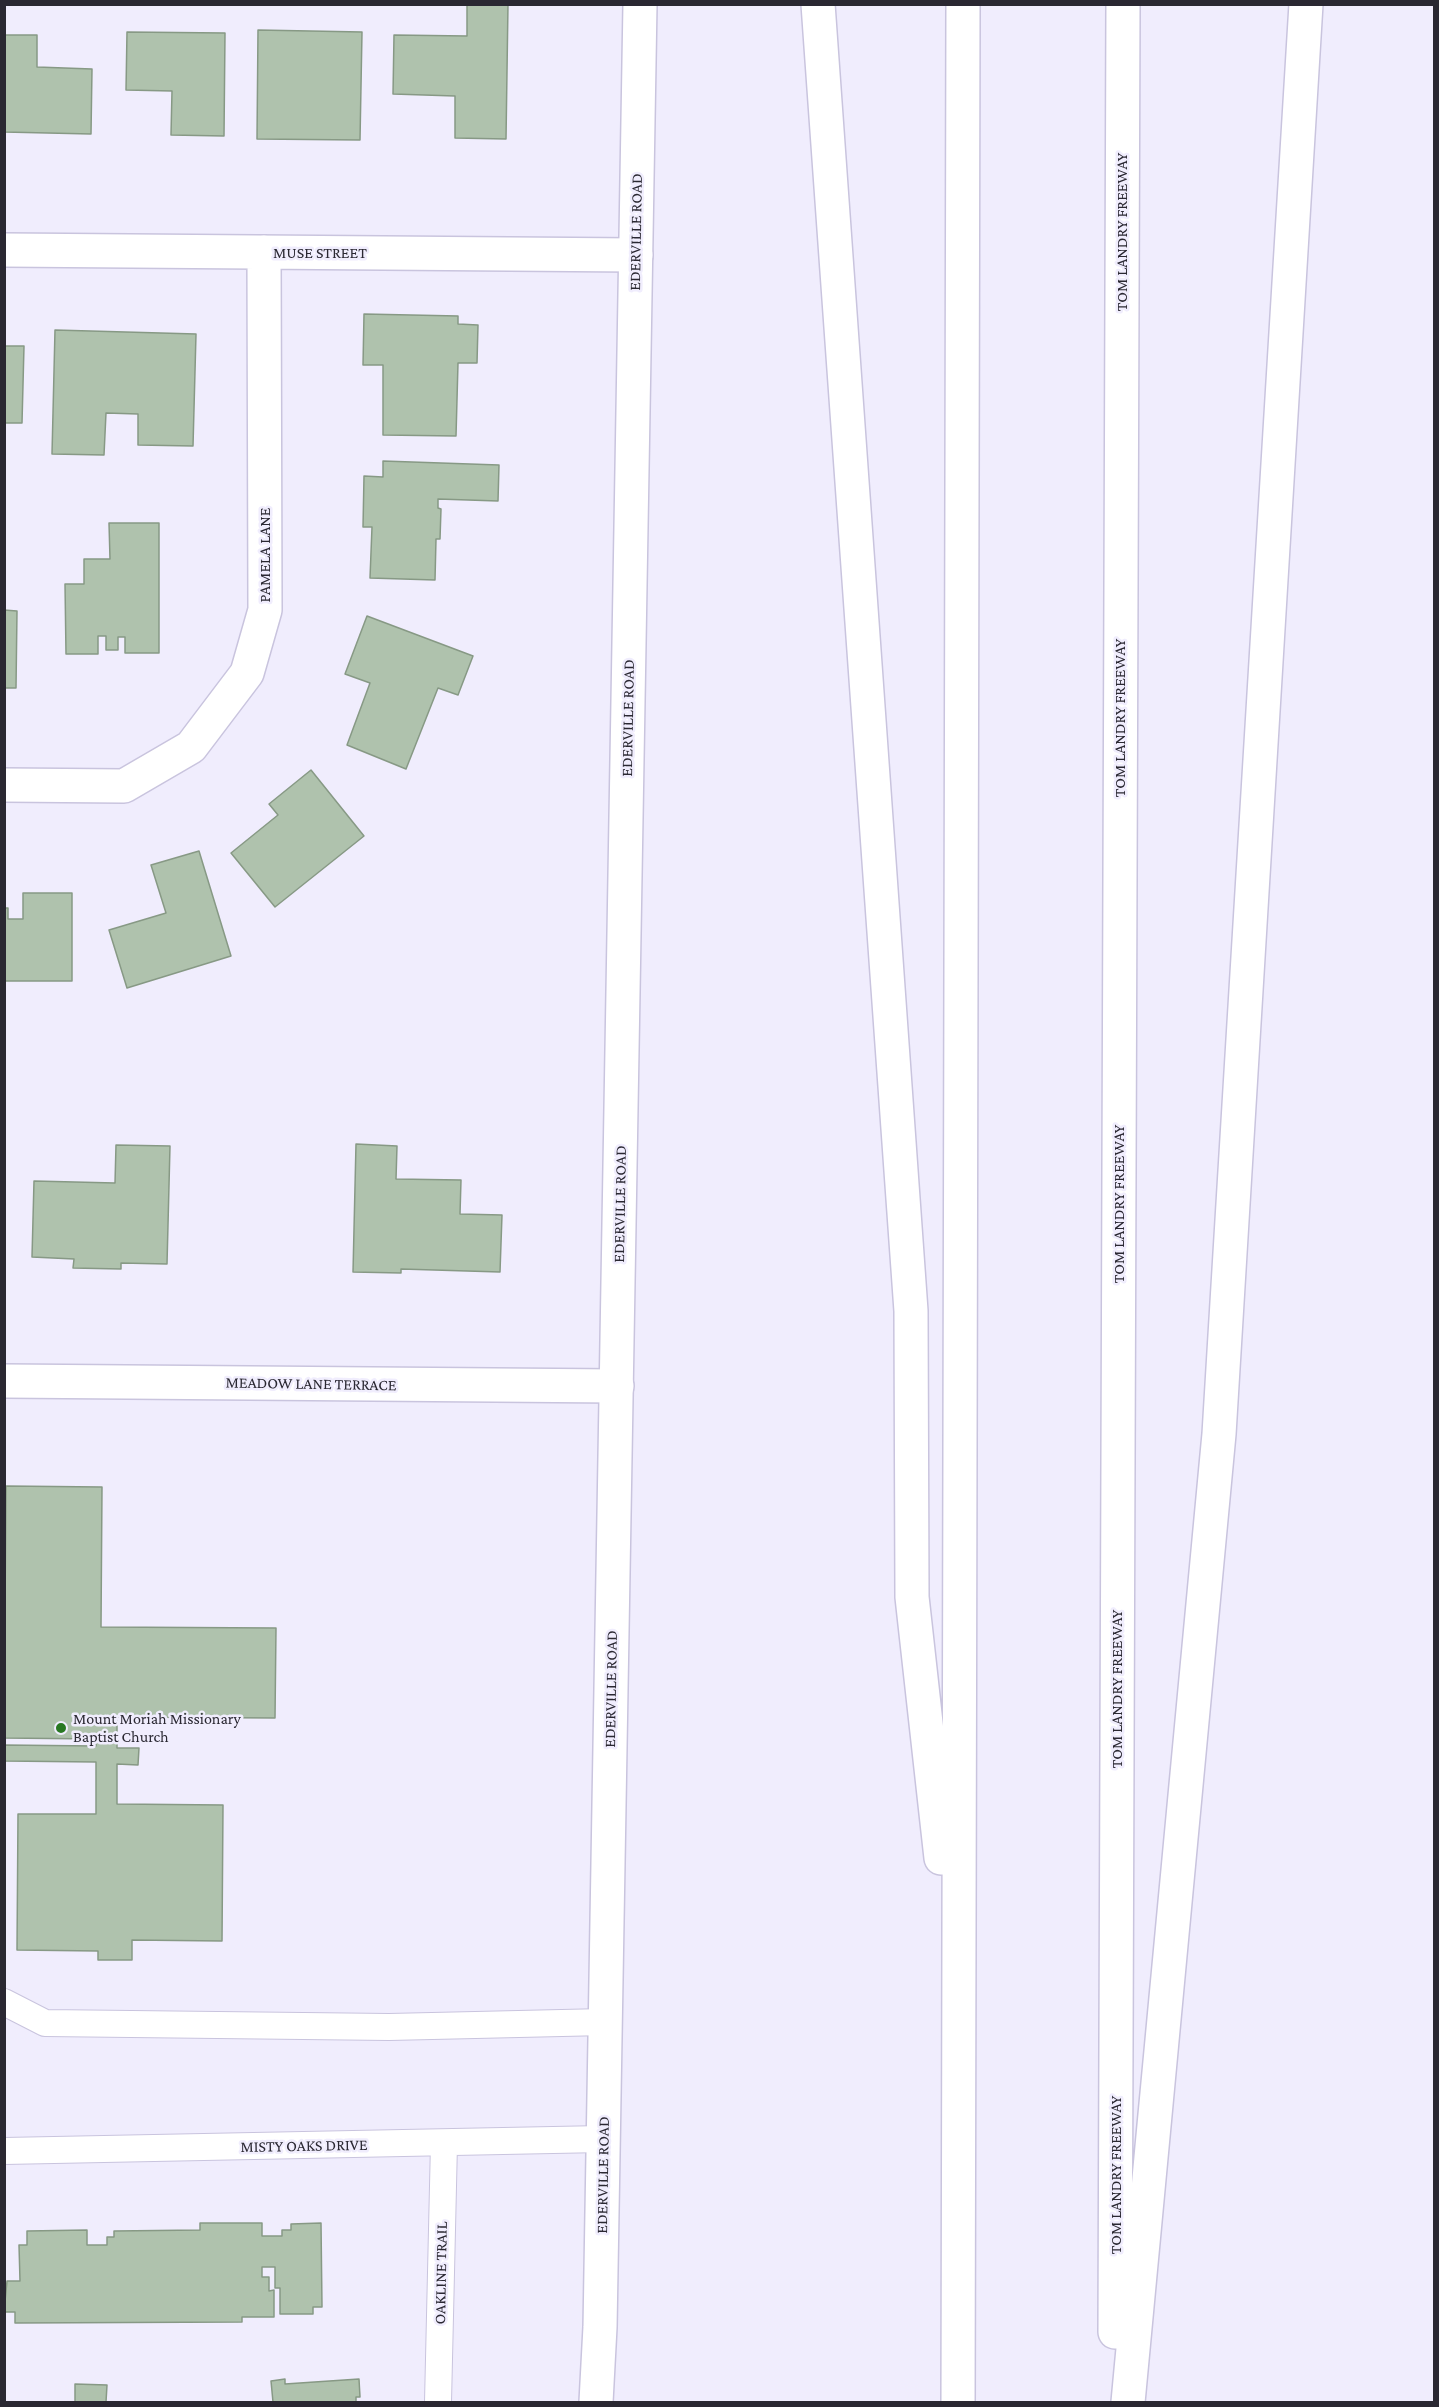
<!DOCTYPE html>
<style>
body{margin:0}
#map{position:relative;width:1439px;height:2407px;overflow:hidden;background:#f0edfd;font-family:"Crimson Pro",serif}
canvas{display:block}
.frame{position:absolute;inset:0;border:6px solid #2a2832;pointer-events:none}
</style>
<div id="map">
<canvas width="1439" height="2407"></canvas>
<div class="frame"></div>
</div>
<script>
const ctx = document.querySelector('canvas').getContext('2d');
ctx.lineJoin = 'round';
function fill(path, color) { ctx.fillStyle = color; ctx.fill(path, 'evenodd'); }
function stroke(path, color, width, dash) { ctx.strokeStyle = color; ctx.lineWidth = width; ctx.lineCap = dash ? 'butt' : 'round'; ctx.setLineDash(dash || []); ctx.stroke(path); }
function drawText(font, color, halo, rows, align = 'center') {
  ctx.font = font + ' "Crimson Pro",serif'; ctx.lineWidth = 5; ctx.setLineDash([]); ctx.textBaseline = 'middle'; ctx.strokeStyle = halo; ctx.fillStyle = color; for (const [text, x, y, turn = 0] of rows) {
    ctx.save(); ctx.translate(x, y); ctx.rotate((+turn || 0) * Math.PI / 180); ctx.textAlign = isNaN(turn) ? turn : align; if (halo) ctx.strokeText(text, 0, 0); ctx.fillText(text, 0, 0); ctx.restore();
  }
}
const building = new Path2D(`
 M467,4h41l-2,135 -51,-1v-42l-62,-2 1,-59 73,1z
 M258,30l104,2 -2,108 -103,-1z
 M127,32l98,1 -1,103 -53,-1 1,-44 -46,-1z
 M4,35h33v32l55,2 -1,65 -87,-2z
 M364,314l94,2v8l20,1 -1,38h-19l-2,73 -73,-1v-70h-20z
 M55,330l141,4 -3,112 -55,-1v-31l-32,-1 -2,42 -52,-1z
 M4,346h20l-2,77h-18z
 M383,461l116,4 -1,36 -60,-2v9l3,1 -1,30h-4l-1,41 -65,-2 2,-51h-9l1,-51 19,1z
 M109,523h50v130h-34v-16h-7v13h-12v-14h-8v18h-32l-1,-70h19v-25h26z
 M4,610l13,1 -1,77h-12z
 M367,616l106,40 -15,39 -20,-7 -32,81 -59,-24 23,-62 -25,-9z
 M311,770l53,66 -89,71 -44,-54 47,-38 -9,-11z
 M199,851l32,105 -104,32 -18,-58 57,-17 -15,-48z
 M23,893h49v88h-68v-73h4v11h15z
 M356,1144l41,2 -1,33 65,1 -1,34 42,1 -2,57 -99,-3v4l-48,-1z
 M116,1145l54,1 -3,118 -46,-1v6l-48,-1 1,-9 -42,-2 2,-76 81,2z
 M6,1486l96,1 -1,140 175,1 -1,90 -158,-1v31h22l-1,17 -21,-1v40l106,1 -1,136 -90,-1v20h-34v-9l-81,-1 1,-136h78v-52l-92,-1v-16l92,1v-7l-92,-1z
 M200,2223h62v13h20v-6h9v-6l30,-1 1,84h-9v7h-33v-26h-5v-21h-13v10h7v14l5,-1v27h-32v5l-227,1v-11h-11l3,-31h13l-1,-36h8v-14l60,-1v15h20v-8h7v-6l86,-1z
 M285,2379v5l74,-5 1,18h-4v5h-83l-2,-21z
 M75,2384l32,1 -1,17h-31z`);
fill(building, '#afc2ad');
stroke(building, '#879985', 1.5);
const lane = new Path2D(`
 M4,2002l41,21 344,4 216,-5
 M4,2151l599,-12
 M438,2402l6,-259`);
const street = new Path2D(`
 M4,250l632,5
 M4,785l120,1 67,-39 56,-74 18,-63 -1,-358
 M4,1381l613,5`);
const secondary = new Path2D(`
 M596,2402l4,-75 40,-2323`);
const highway = new Path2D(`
 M818,4l93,1307 1,286 29,261
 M1115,2332l8,-2328
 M958,2402l5,-2398
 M1128,2402l91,-968 87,-1430`);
stroke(lane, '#c9c4de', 28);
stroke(street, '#c9c4de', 36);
stroke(secondary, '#c9c4de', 36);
stroke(highway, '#c9c4de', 36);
stroke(lane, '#fff', 26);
stroke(street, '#fff', 33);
stroke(secondary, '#fff', 33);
stroke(highway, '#fff', 33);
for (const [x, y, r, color] of [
 [61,1728,6,"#287822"]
]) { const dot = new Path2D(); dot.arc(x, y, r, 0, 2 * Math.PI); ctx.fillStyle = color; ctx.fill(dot); stroke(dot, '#f0edfd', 2); }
drawText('16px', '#2a2832', '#f0edfd', [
 ["EDERVILLE ROAD",636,232,-89],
 ["TOM LANDRY FREEWAY",1122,232,-90],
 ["MUSE STREET",320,253],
 ["PAMELA LANE",265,555,-90],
 ["EDERVILLE ROAD",628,718,-89],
 ["TOM LANDRY FREEWAY",1120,718,-90],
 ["EDERVILLE ROAD",620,1204,-89],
 ["TOM LANDRY FREEWAY",1119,1204,-90],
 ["MEADOW LANE TERRACE",311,1384,1],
 ["EDERVILLE ROAD",611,1689,-89],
 ["TOM LANDRY FREEWAY",1117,1689,-90],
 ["MISTY OAKS DRIVE",304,2146,-1],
 ["EDERVILLE ROAD",603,2175,-89],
 ["TOM LANDRY FREEWAY",1116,2175,-90],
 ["OAKLINE TRAIL",441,2273,-89]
]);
drawText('16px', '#2a2832', '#f0edfd', [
 ["Mount Moriah Missionary",73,1719],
 ["Baptist Church",73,1737]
], 'left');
</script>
